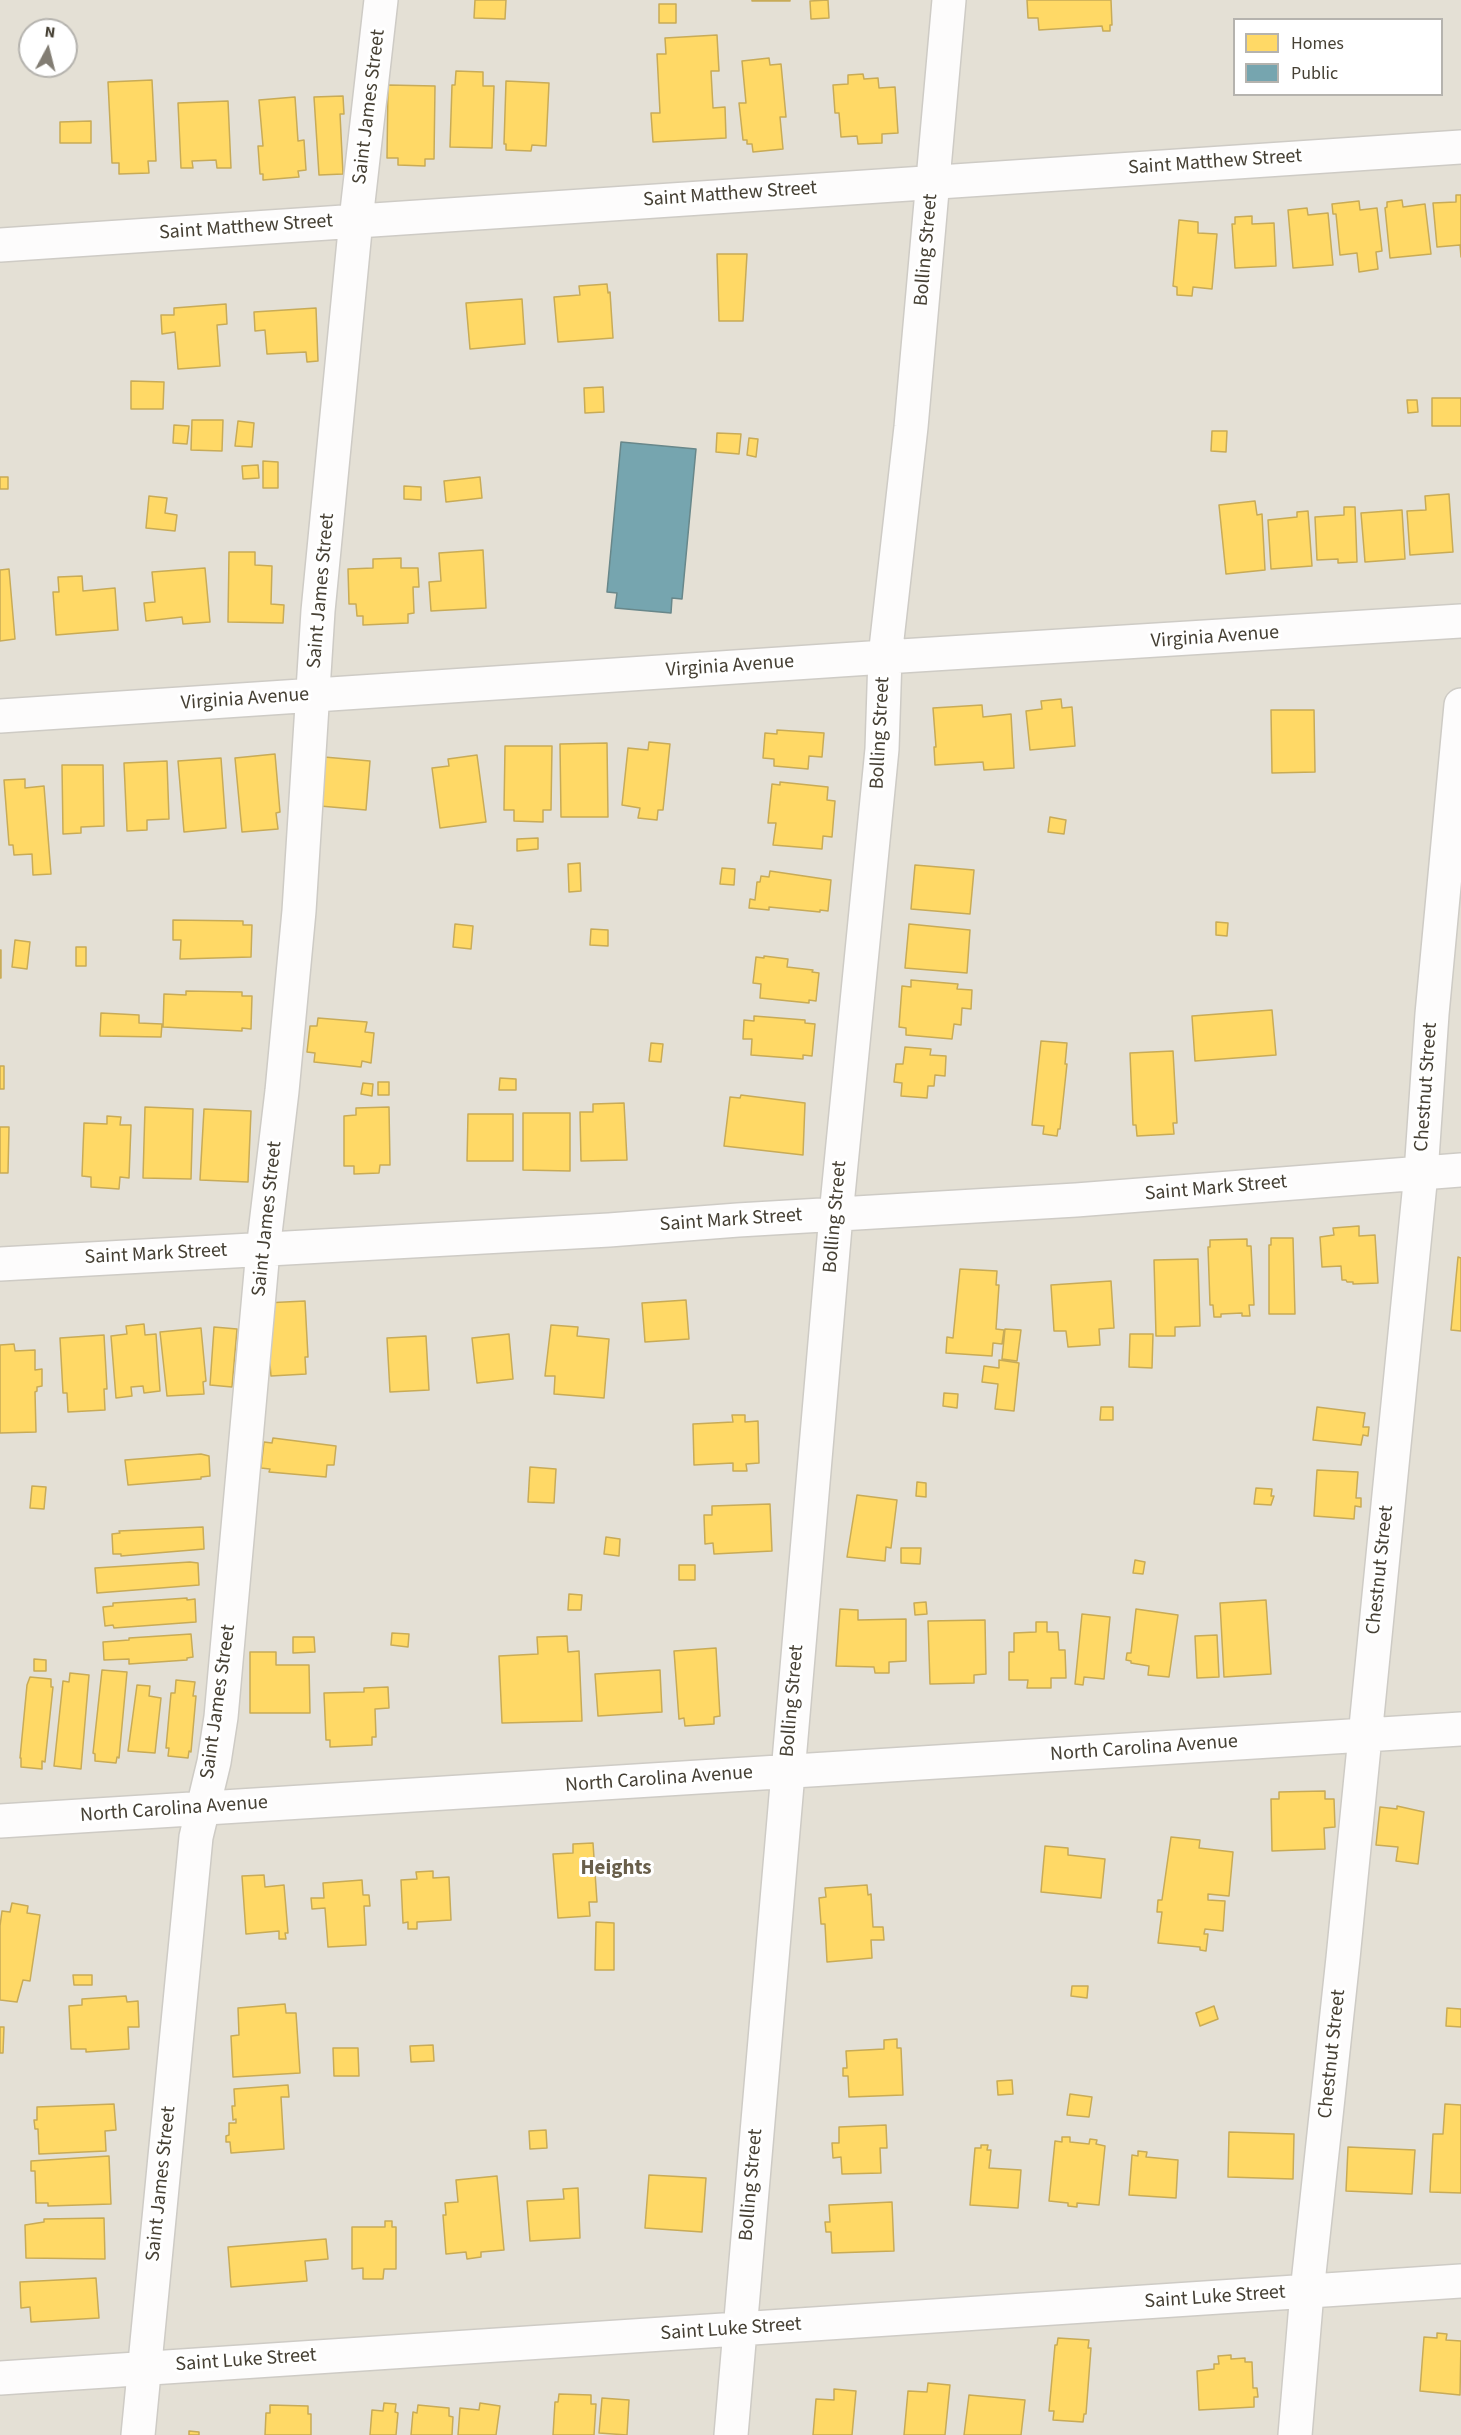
<!DOCTYPE html>
<style>
body{margin:0}
#map{position:relative;width:1461px;height:2435px;overflow:hidden;background:#f0eee8;font-family:"Source Sans 3",sans-serif}
canvas{display:block}
.legend{position:absolute;left:1233px;top:18px;width:210px;height:78px;box-sizing:border-box;background:#fff;border:2px solid #b5b3ae;margin:0;padding:8px 10px;list-style:none;font-size:18px;color:#464034}
.legend li{display:flex;align-items:center;gap:12px;height:30px}
.legend b{width:30px;border:2px solid #b5b3ae}
.north{position:absolute;left:18px;top:18px;width:60px;height:60px;box-sizing:border-box;background:#fff;border:2px solid #b5b3ae;border-radius:50%;rotate:7deg;font-size:16px;font-weight:700;line-height:24px;text-align:center;color:#464034}
.north::after{content:'';display:block;margin:auto;width:21px;height:27px;background:#827d73;clip-path:polygon(50% 0,100% 100%,50% 72%,0 100%)}
</style>
<div id="map">
<canvas width="1461" height="2435"></canvas>
<ul class="legend">
<li><b style="height:16px;background:#ffd966"></b>Homes</li>
<li><b style="height:16px;background:#76a5af"></b>Public</li>
</ul>
<div class="north">N</div>
</div>
<script>
const ctx = document.querySelector('canvas').getContext('2d');
ctx.lineJoin = 'round';
function fill(path, color) { ctx.fillStyle = color; ctx.fill(path, 'evenodd'); }
function stroke(path, color, width, dash) { ctx.strokeStyle = color; ctx.lineWidth = width; ctx.lineCap = dash ? 'butt' : 'round'; ctx.setLineDash(dash || []); ctx.stroke(path); }
function drawText(font, color, halo, rows, align = 'center') {
  ctx.font = font + ' "Source Sans 3",sans-serif'; ctx.lineWidth = 6; ctx.setLineDash([]); ctx.textBaseline = 'middle'; ctx.strokeStyle = halo; ctx.fillStyle = color; for (const [text, x, y, turn = 0] of rows) {
    ctx.save(); ctx.translate(x, y); ctx.rotate((+turn || 0) * Math.PI / 180); ctx.textAlign = isNaN(turn) ? turn : align; if (halo) ctx.strokeText(text, 0, 0); ctx.fillText(text, 0, 0); ctx.restore();
  }
}
fill(new Path2D(`
 M0,0h1461v2435h-1461zM1234,20h208v74h-208zM30,30h36v36h-36z`), '#e4e0d5');
const homes = new Path2D(`
 M475,0h31l-1,19 -31,-1z
 M752,0h38v1h-38z
 M828,0l1,18 -18,1 -1,-18z
 M1027,0h84l1,25h-2v6h-7l-1,-5 -63,4 -1,-12h-10z
 M659,4h17v19h-17z
 M717,35l2,36h-8l2,37 12,-1 1,31 -73,4 -2,-29h9l-3,-59h9l-1,-16z
 M769,58l1,7 11,-1 5,53h-6l3,32 -30,3 -1,-8h-5v-4h-4l-4,-37h7l-4,-42z
 M456,71l27,1v14h11l-2,62 -42,-1 2,-62h3z
 M863,74l1,5 14,-1 1,10 16,-1 3,46 -16,1v9l-24,1 -1,-8 -16,1 -2,-24h-4l-2,-28 15,-1v-9z
 M152,80l4,81h-8l1,12 -30,1v-11h-7l-4,-81z
 M506,81l43,2 -3,63 -14,-1 -1,6 -25,-1v-6h-2z
 M388,85l47,1 -1,73h-9v7l-27,-1v-7h-11z
 M343,96l1,18h-4l3,60 -24,1 -5,-78z
 M295,97l3,44 6,-1 2,30 -8,1 1,6 -36,3v-6h-3l-2,-28h5l-4,-46z
 M228,101l3,67h-14l-1,-8 -24,1 1,7h-12l-3,-65z
 M91,121v22h-31v-21z
 M1456,195h5v62l-1,-12 -23,2 -4,-44 23,-1z
 M1402,200l1,7 22,-3 6,50 -41,4 -5,-50 2,-1v-5z
 M1359,201l1,9 17,-2 5,43 -6,1 2,17 -19,3 -2,-19 -17,2 -4,-41h-3l-1,-10z
 M1307,208l1,7 20,-2 5,52 -40,3 -5,-58z
 M1252,216v8l22,-1 2,43 -41,2 -3,-44h3v-7z
 M1179,220l19,2v11l19,1 -5,55 -19,-2 -1,9 -15,-1v-8l-4,-1z
 M717,254h30l-4,67h-24z
 M607,284l1,9 2,-1 3,46 -55,4 -4,-45 26,-2 -1,-9z
 M522,299l3,45 -55,5 -4,-46z
 M226,304l1,20 -10,1 3,41 -42,3 -3,-37 -13,2 -1,-19h13v-7z
 M316,308l2,53 -11,1 -1,-10 -39,2 -2,-24 -10,1 -1,-19z
 M131,381l33,1 -1,27h-32z
 M603,387l1,25 -19,1 -1,-25z
 M1432,398h29v28h-29z
 M1407,400h10l1,12 -10,1z
 M192,420h31l-1,31 -31,-1z
 M238,421l16,2 -2,24 -17,-1z
 M174,425l15,1 -2,18 -14,-1z
 M1212,431h15l-1,21 -15,-1z
 M717,433l24,1 -2,20 -23,-2z
 M749,438l9,1 -2,18 -9,-2z
 M263,461l15,1v26h-15z
 M258,465l1,13 -16,1 -1,-13z
 M0,477h8v12h-8z
 M480,477l2,21 -36,4 -2,-21z
 M404,486l17,1v13l-17,-1z
 M1449,494l4,58 -43,3 -3,-44 19,-1 -1,-14z
 M149,496l18,2 -2,15 12,2 -2,16 -29,-3z
 M1255,501l2,14 5,-1 3,56 -39,4 -7,-69z
 M1344,507h11l2,55 -19,1v-4l-21,1 -2,-43 29,-2z
 M1402,510l3,49 -40,3 -4,-49z
 M1308,511l4,55 -41,3 -3,-49 29,-3v-5z
 M483,550l3,58 -55,3 -2,-29 12,-1 -2,-28z
 M229,552h26v13l17,1 -1,38 13,1 -1,18 -55,-1z
 M401,558v10h17l1,19h-6l1,26 -6,1v9l-45,2v-9h-6l-1,-12h-7l-1,-35 25,-1v-9z
 M205,568l5,54 -27,2 -1,-7 -36,4 -2,-18 11,-1 -3,-30z
 M9,569l6,70 -15,2v-71z
 M82,576l1,15 32,-3 3,42 -62,5 -3,-43h6l-1,-15z
 M1061,699l1,9 10,-1 3,39 -45,4 -4,-39 16,-2 -1,-8z
 M982,705l1,12 28,-3 3,54 -30,2 -1,-8 -48,3 -1,-18h2l-3,-39z
 M1271,710h43l1,62 -43,1z
 M777,730l47,3 -2,24 -13,-1 -1,13 -34,-3v-7l-11,-1 2,-25 12,1z
 M649,742l21,2 -7,66h-5l-1,10 -19,-2 2,-10 -18,-3 6,-57 20,2z
 M607,743l1,74h-47l-1,-73z
 M505,746h47l-1,64h-8v12l-29,-1v-11h-10z
 M275,754l5,58 -4,1 2,16 -36,3 -7,-74z
 M477,755l9,67 -46,6 -8,-60 17,-2 -1,-7z
 M324,757l46,4 -4,49 -46,-4z
 M221,758l5,70 -42,4 -6,-71z
 M167,761l2,58 -22,1v10l-20,1 -3,-68z
 M62,765h41l1,61 -23,1v6l-18,1z
 M25,779v9l19,-2 7,88 -18,1 -1,-21 -18,1 -1,-10h-4l-5,-65z
 M780,782l48,5 -1,13 8,1 -3,36 -9,-1 -1,13 -49,-4 3,-22h-8l4,-39 8,1z
 M1050,817l16,3 -2,14 -16,-2z
 M538,838v11l-21,2v-12z
 M580,863l1,28 -12,1 -1,-28z
 M915,865l59,5 -4,44 -59,-5z
 M722,868l13,1 -1,16 -14,-1z
 M770,871l61,9 -3,31 -8,-1v2l-51,-5v3l-20,-2 1,-9 5,1 2,-18h3l1,-6 8,1z
 M173,920l70,1v4h9l-1,32 -71,2 1,-19h-8z
 M1216,922l12,1 -1,13 -11,-1z
 M455,924l18,2 -2,23 -18,-2z
 M909,924l61,6 -3,43 -62,-5z
 M591,929l17,1v16l-18,-1z
 M15,940l15,2 -3,27 -15,-2z
 M76,947h10v19h-10z
 M0,950h1v28h-1z
 M764,956l24,3 -1,8 26,3 -1,2 7,1 -3,28 -7,-1v3l-49,-5 1,-14 -8,-1 3,-26 8,1z
 M911,980l47,4 -1,5 15,1 -1,19 -9,-1 -1,17 -7,-1 -2,15 -46,-4v-7l-7,-1 3,-41 9,1z
 M186,991l56,1v4h10l-1,33 -9,-1v3l-79,-4 1,-33 22,1z
 M1272,1010l4,45 -81,6 -3,-45z
 M101,1013l38,2v8l23,1 -1,13 -61,-1z
 M754,1016l51,4v3l10,1 -3,32 -9,-1v4l-52,-4 1,-16h-9l1,-19 10,1z
 M318,1018l49,4 -2,10 9,1 -3,30 -9,-2 -1,6 -47,-5 1,-9 -8,-1 3,-26h7z
 M1041,1041l26,2 -2,21h2l-7,65h-2l-1,7 -14,-2 1,-8 -12,-1z
 M651,1043l12,1 -2,18 -12,-1z
 M905,1047l26,2 -1,6 16,1 -1,20 -10,-1 -1,11h-6l-1,12 -26,-2 1,-13 -8,-1 2,-18h7z
 M1173,1051l4,72h-4l1,11 -37,2 -1,-11h-3l-3,-72z
 M0,1066h4v23h-4z
 M500,1078l16,1v11h-17z
 M378,1082h11v13h-11z
 M363,1083l10,1 -1,12 -11,-2z
 M741,1095l64,8 -2,52 -79,-9 6,-49 10,1z
 M624,1103l3,57 -46,1 -1,-49h13v-8z
 M145,1107l48,2 -2,70 -48,-1z
 M389,1107l1,58h-10l-1,8 -25,1v-8h-10v-50l12,-1v-7z
 M204,1109l47,2 -3,71 -48,-2z
 M523,1113h47v58l-47,-1z
 M468,1114h45v47h-46z
 M107,1116l14,1 -1,8h11l-2,53 -9,-1 -1,12 -28,-2v-10l-9,-1 2,-53 23,1z
 M0,1127h9l-1,46h-8z
 M1359,1226v10l16,-1 3,48 -25,1v-2h-6l-1,-2h-4l-1,-14 -19,1 -2,-30 14,-2 -1,-7z
 M1271,1238h22l2,76h-26v-69h2z
 M1247,1239v7h4l3,59h-5l1,11h-8v-3l-21,1v3h-7l-1,-12h-3l-2,-58h2v-7z
 M1458,1257l3,1v73l-10,-1z
 M1198,1259l2,67 -25,1v9h-19l-2,-76z
 M960,1269l37,2 -1,14h3l-3,44 8,1 -2,14 -9,-1 -1,13 -46,-3 1,-16 6,1z
 M1111,1281l3,47 -15,1 1,16 -32,2 -2,-16h-12l-3,-46z
 M686,1300l3,39 -44,3 -3,-39z
 M305,1301l3,56h-3l1,17 -35,2 -6,-73z
 M144,1324l1,11 11,-1 4,57 -16,2 -1,-7 -12,1 1,9 -16,2 -5,-62 16,-2 -1,-8z
 M551,1325l27,2 -1,9 32,3 -5,59 -50,-4 1,-18h-10z
 M214,1327l23,2 -5,58 -22,-2z
 M201,1328l5,53 -3,1 1,12 -37,2 -7,-64z
 M1005,1329l16,1 -4,31 -15,-2z
 M509,1334l4,45 -36,4 -5,-45z
 M1130,1334h23l-1,34 -23,-1z
 M104,1335l3,54h-3l1,21 -37,2 -1,-19h-4l-3,-55z
 M426,1336l3,54 -39,2 -3,-54z
 M14,1344l1,7 20,-1v20l7,-1v17l-5,1v4l-2,1 1,40 -36,1v-88z
 M999,1360l20,3 -5,48 -19,-2 3,-25 -16,-2 2,-16 15,2z
 M944,1393l14,1 -1,14 -14,-2z
 M1101,1407h12v13h-13z
 M1317,1407l48,6 -2,14h6l-1,9 -5,-1 -2,10 -48,-5z
 M732,1415h13v7l13,-1 1,42 -13,1 1,7h-14v-8l-39,2 -1,-41 40,-2z
 M273,1438l63,8 -2,19h-7l-1,12 -57,-5 1,-3 -9,-1 3,-26 8,1z
 M201,1454l8,2 1,20 -9,1v2l-73,6 -3,-25z
 M530,1467l26,2 -2,34 -26,-1z
 M1317,1470l41,2 -2,26h5v9l-6,-1 -1,13 -40,-3z
 M917,1482l9,1v14l-10,-1z
 M32,1486l14,1 -2,22 -14,-1z
 M1256,1488l16,1 -1,7h3l-3,9 -17,-1z
 M857,1495l40,5 -6,48 -5,-1 -1,14 -38,-4z
 M770,1504l2,47 -58,3 -1,-11 -8,1 -1,-29h8v-9z
 M203,1527l1,22 -83,7v-2h-8l-1,-20 8,-1 -1,-2z
 M606,1537l14,2 -1,17 -15,-2z
 M901,1548h20l-1,16 -19,-1z
 M1135,1560l10,2 -2,12 -10,-1z
 M190,1562l8,1 1,22 -102,8 -2,-25z
 M679,1565h16v15h-16z
 M569,1594l13,1 -1,15h-13z
 M187,1598v2l8,-1 1,23 -82,6 -1,-3 -8,1 -2,-19 10,-1v-3z
 M1266,1600l5,74 -47,3 -4,-74z
 M926,1602l1,12 -12,1 -1,-12z
 M840,1609l18,1v10l48,-1v42l-17,1v11h-14l-1,-6 -38,-1z
 M1136,1609l42,6 -9,62 -21,-2 1,-9 -18,-3v-2l-5,-1 1,-7h4z
 M1082,1614l28,3 -6,62 -20,-2 -1,8 -8,-1z
 M985,1620l1,54 -12,1v8l-44,1 -2,-63z
 M1036,1622h11v10h11l1,18h6l1,28h-15v10h-24l1,-8h-19v-28h5v-19l22,-1z
 M392,1633l17,1 -1,13 -17,-2z
 M191,1634l2,23 -6,1v2l-58,4v-5l-25,1 -1,-18 26,-2v-2z
 M1217,1635l2,42 -22,1 -2,-42z
 M567,1636l1,16 11,-1 3,70 -80,2 -3,-67 39,-2 -1,-17z
 M293,1637h21l1,15 -22,1z
 M716,1648l4,68 -6,1v7l-29,2 -1,-8 -5,1 -5,-68z
 M250,1652h26v13h33l1,48h-60z
 M34,1659l12,1v11h-12z
 M102,1670l25,2 -8,86 -2,-1 -1,6 -21,-2v-7l-2,-1z
 M660,1670l2,42 -64,4 -3,-42z
 M70,1673l19,2 -8,94 -27,-3 9,-85 6,1z
 M30,1677l21,2v8h2l-8,75 -3,-1v8l-21,-2v-9h-1l7,-73z
 M176,1680l19,2 -2,14h3l-5,56 -2,-1 -1,7 -20,-2 1,-8h-3l5,-55h4z
 M137,1685l13,1 -1,10 12,2 -6,55 -27,-2z
 M388,1687l1,21 -14,1 1,28h-4v8l-42,2v-7h-4l-2,-47 40,-1v-4z
 M1325,1791v8h9l1,28 -11,1 1,21 -53,2 -1,-52h8v-7z
 M1397,1806l27,6 -6,52 -22,-3 2,-14 -22,-2 4,-38 17,2z
 M1171,1837l29,3 -1,8 34,4 -4,44 -21,-2v6l17,1 -2,30 -18,-2 -1,5h4l-2,17 -6,-1v-3l-42,-4 4,-31h-5l1,-12h4z
 M593,1843l4,59h-8l1,14 -32,2 -5,-64 20,-1v-9z
 M1045,1846l23,2v7l37,4 -4,39 -60,-6z
 M433,1871v7l16,-1 2,43 -34,2v7h-9v-7l-5,1 -2,-43 16,-1 -1,-7z
 M264,1875l1,12 19,-2 4,48h-3l1,6h-7v-8l-33,3 -4,-58z
 M362,1880l1,15h6l1,11h-6l2,39 -38,2 -3,-39 -13,1 -1,-11h13l-1,-15z
 M867,1885l1,10 3,-1 2,33h10l1,13h-13l1,18 -45,4 -2,-38h-4l-2,-26 7,-1 -1,-9z
 M12,1903l16,3 -1,7 13,2 -10,66 -7,-1 -6,22 -17,-2v-74l2,-15 8,1z
 M596,1922l18,1v47h-19z
 M73,1975h19v10h-18z
 M1072,1986h16l-1,12 -16,-2z
 M126,1996l1,6 11,-1 1,26h-11l1,22 -43,3v-3h-15l-2,-43 13,-1v-6z
 M285,2004l1,9h10l4,60 -67,4 -2,-41 8,-1 -1,-27z
 M1214,2006l4,13 -18,7 -4,-13z
 M1447,2008l14,1v18l-15,-1z
 M0,2027h4l-1,26h-3z
 M897,2039v9h4l2,47 -54,2 -1,-21h-5v-8h4l-1,-17 38,-2v-9z
 M433,2045l1,16 -23,1 -1,-16z
 M333,2048h25l1,28h-25z
 M1012,2080l1,14 -15,1 -1,-14z
 M288,2085l1,12h-8l3,52 -53,4 -1,-11h-4v-6l3,-1v-12h7v-4l-3,1 -1,-14h3l-1,-17z
 M1070,2094l22,3 -3,20 -22,-2z
 M114,2104l2,26 -11,1 1,20 -67,3 -1,-25h-3l-1,-9h3v-13z
 M1445,2104l16,1v88l-31,-1 3,-58h10z
 M886,2125l1,23h-7l1,25 -39,1 -1,-17 -8,1 -1,-15h7v-16z
 M546,2130l1,18 -17,1 -1,-18z
 M1229,2132l65,2 -1,45 -65,-2z
 M1062,2137h8v5l19,2 1,-5 7,1 -1,4 9,2 -6,59 -22,-2v4l-9,-1v-3l-19,-2 6,-60 7,1z
 M981,2145h7l-1,5h4l-2,18 32,2 -3,38 -48,-3 5,-57h6z
 M1348,2147l67,3 -3,44 -66,-3z
 M1138,2151l9,1 -1,5 32,3 -2,38 -47,-3 3,-40 6,1z
 M109,2156l2,48 -63,2v-3h-12l-1,-32h-4v-10z
 M649,2175l57,3 -4,54 -57,-4z
 M497,2176l7,74 -23,2v5l-14,2 -1,-7 -20,2 -3,-39h3l-1,-12 13,-1 -2,-22z
 M578,2188l2,50 -50,3 -3,-40 37,-2 -1,-10z
 M892,2202l2,49 -62,2 -1,-21h-5l-1,-10h5l-1,-17z
 M104,2218l1,41 -79,-1 -1,-33 19,-3v-3z
 M385,2221h7v6h4v42h-12l-1,10h-20v-11l-11,1v-42h33z
 M326,2239l2,20 -23,2 2,20 -76,6 -3,-40z
 M96,2278l3,40 -68,4 -1,-15 -9,1 -1,-26z
 M1437,2333l10,1 -1,6 15,1 -1,54 -40,-4 4,-54 13,1z
 M1058,2338l31,2 -1,8h3l-5,66h-2l-1,8 -30,-2 1,-9h-5l6,-66h2z
 M1231,2355v4l14,-1v4h7l1,26h4l1,9h-4v10l-55,3 -2,-39 17,-2v-5h5l-1,-8z
 M928,2383l22,2 -5,50h-41l4,-44 19,1z
 M834,2389l22,2 -4,44h-39l3,-36 18,1z
 M559,2394l32,1v9h5l-2,31h-41l2,-33h3z
 M969,2395l56,5 -4,35h-57z
 M602,2398l27,2 -2,35 -28,-2z
 M384,2403l12,1 -1,8 3,1 -2,22h-26l2,-25 11,1z
 M480,2403l20,3 -4,29h-38l2,-27 19,2z
 M270,2405l38,1v8h3v21h-46l1,-22h4z
 M418,2405l31,3v8l4,1 -1,18h-41l2,-23 4,1z
 M189,2431l10,1v3h-10z`);
fill(homes, '#ffd966');
stroke(homes, '#c8ab57', 1.5);
const public = new Path2D(`
 M621,442l75,7 -14,150 -10,-1 -1,15 -56,-5 2,-15 -10,-1z`);
fill(public, '#76a5af');
stroke(public, '#68878a', 1.5);
const minor = new Path2D(`
 M0,245l1461,-98
 M0,716l885,-59 576,-36
 M0,1264l609,-34 129,-10 338,-20 385,-30
 M0,1821l1461,-92
 M0,2378l1461,-97
 M138,2435l58,-598 18,-75 7,-45 42,-467 19,-159 17,-180 19,-300 38,-391 25,-220
 M731,2435l105,-1220 46,-466 3,-92 26,-230 38,-427
 M1295,2435l12,-143 36,-334 78,-785 11,-159 29,-309`);
stroke(minor, '#cecbc5', 36);
stroke(minor, '#fdfcfc', 33);
drawText('20px', '#464034', '#fff', [
 ["Saint James Street",370,107,-83],
 ["Saint Matthew Street",1215,163,-4],
 ["Saint Matthew Street",730,195,-4],
 ["Saint Matthew Street",246,228,-4],
 ["Bolling Street",927,250,-85],
 ["Saint James Street",322,591,-85],
 ["Virginia Avenue",1215,638,-4],
 ["Virginia Avenue",730,667,-4],
 ["Virginia Avenue",245,700,-4],
 ["Bolling Street",881,733,-87],
 ["Chestnut Street",1427,1087,-86],
 ["Saint Mark Street",1216,1189,-5],
 ["Bolling Street",836,1217,-85],
 ["Saint James Street",268,1219,-84],
 ["Saint Mark Street",731,1221,-4],
 ["Saint Mark Street",156,1255,-3],
 ["Chestnut Street",1381,1570,-84],
 ["Bolling Street",793,1701,-85],
 ["Saint James Street",219,1702,-82],
 ["North Carolina Avenue",1144,1749,-4],
 ["North Carolina Avenue",659,1780,-4],
 ["North Carolina Avenue",174,1810,-4],
 ["Chestnut Street",1333,2054,-84],
 ["Saint James Street",162,2184,-84],
 ["Bolling Street",752,2185,-85],
 ["Saint Luke Street",1215,2298,-4],
 ["Saint Luke Street",731,2330,-4],
 ["Saint Luke Street",246,2361,-4]
]);
drawText('bold 21px', '#695f4b', '#fff', [
 ["Heights",616,1869]
]);
</script>
